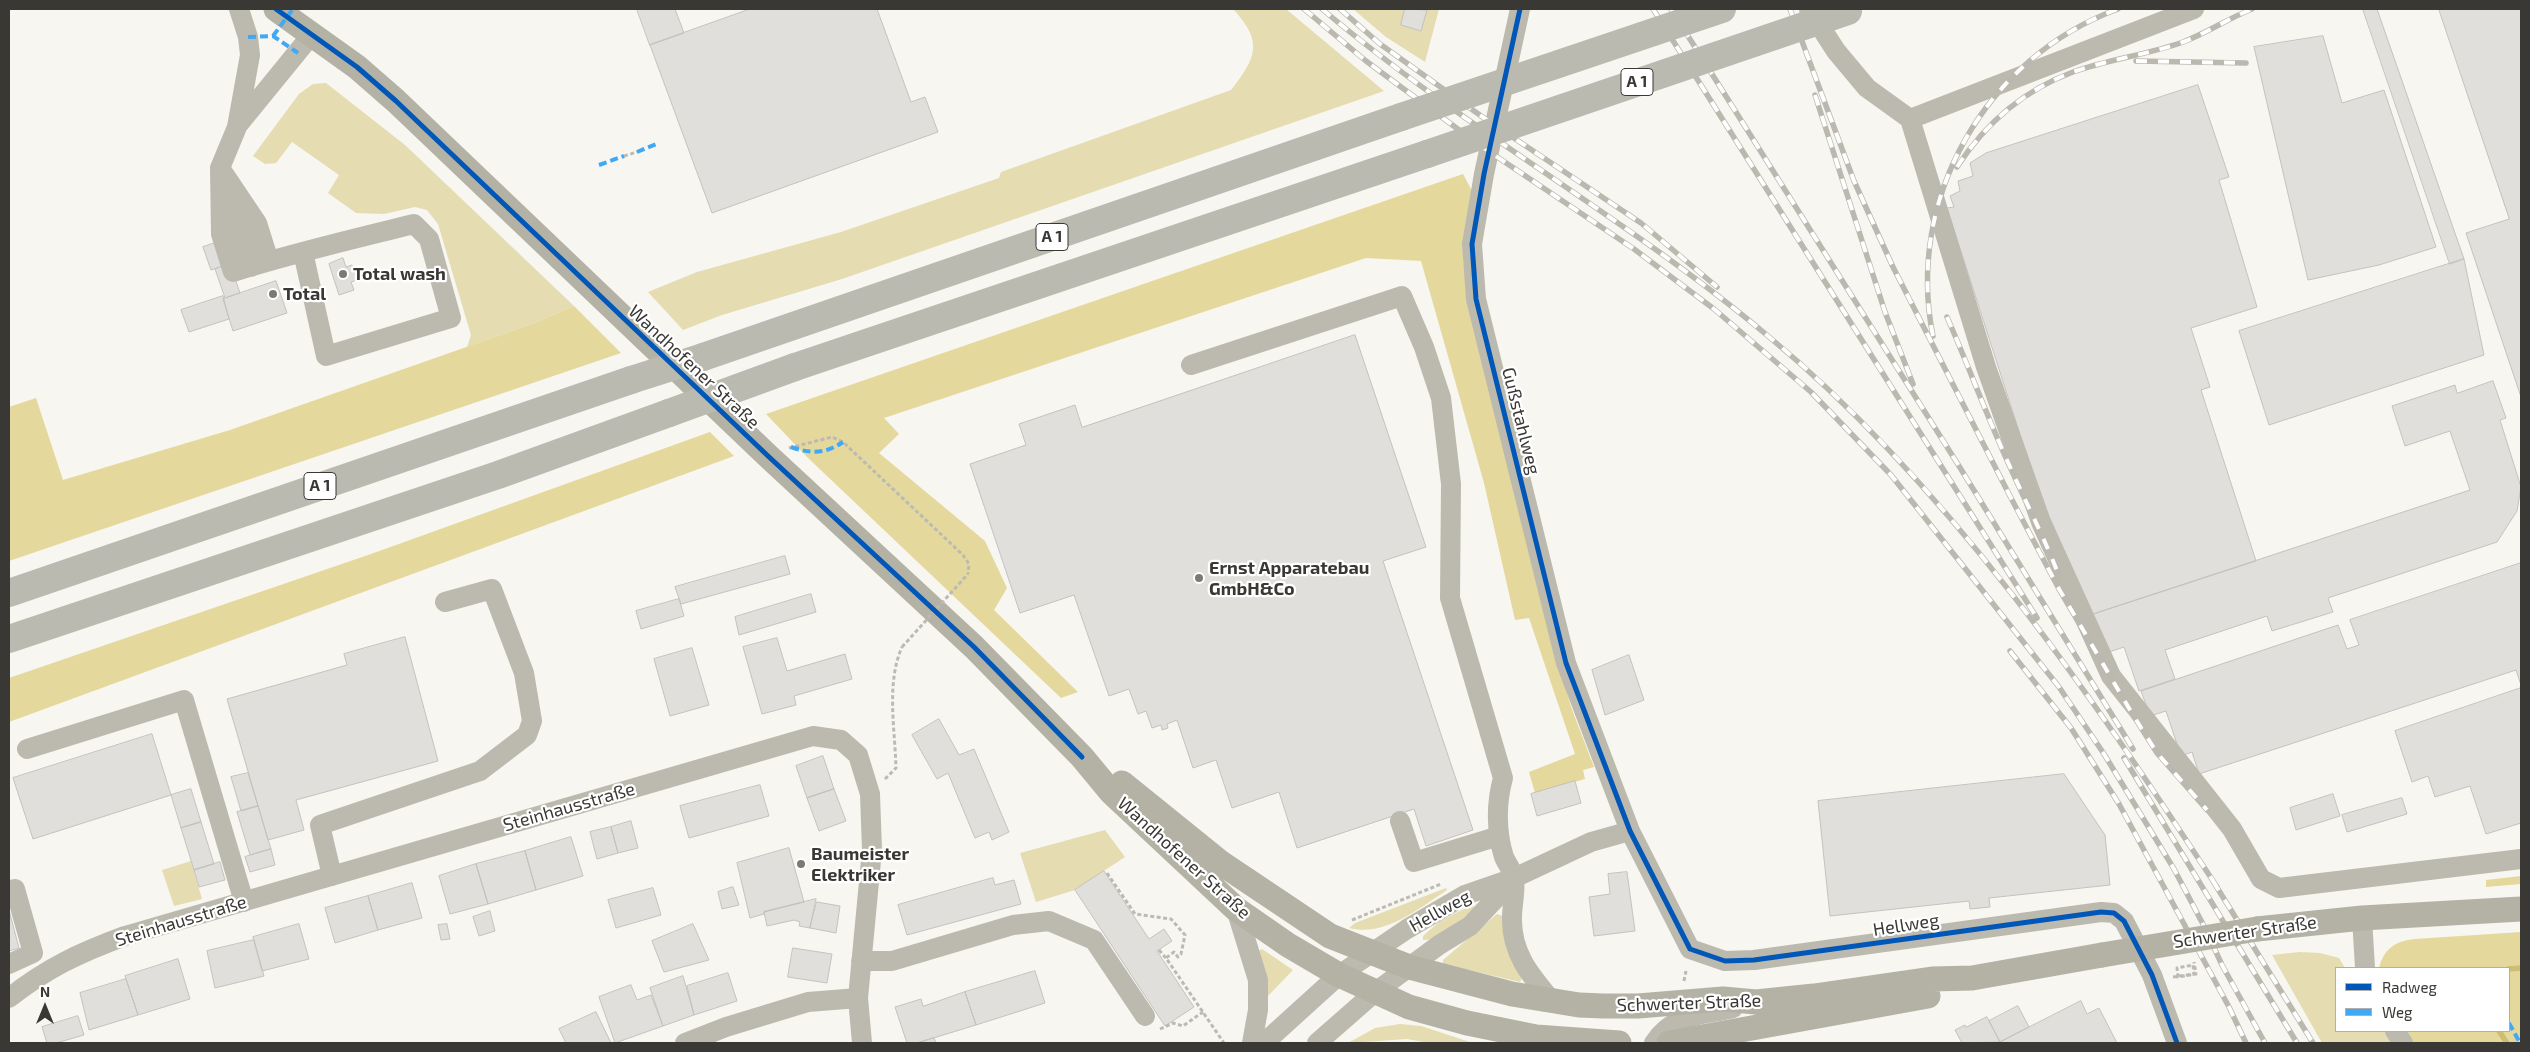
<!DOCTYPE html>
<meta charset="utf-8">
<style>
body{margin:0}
#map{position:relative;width:2530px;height:1052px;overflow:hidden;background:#f7f6f0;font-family:"Exo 2",sans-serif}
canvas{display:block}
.frame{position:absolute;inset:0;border:10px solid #393834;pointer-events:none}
.legend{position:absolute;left:2335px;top:967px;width:175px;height:65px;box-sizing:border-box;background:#fff;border:1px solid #b0afae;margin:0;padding:6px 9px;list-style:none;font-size:15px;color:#393834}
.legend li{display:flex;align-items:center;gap:10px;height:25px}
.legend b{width:25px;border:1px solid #b0afae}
.north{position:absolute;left:20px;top:982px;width:50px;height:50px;-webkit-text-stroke:4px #fff;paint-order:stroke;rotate:0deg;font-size:14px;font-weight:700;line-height:20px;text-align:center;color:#393834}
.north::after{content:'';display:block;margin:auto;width:18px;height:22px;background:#393834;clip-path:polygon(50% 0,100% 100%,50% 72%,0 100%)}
</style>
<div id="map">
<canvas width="2530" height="1052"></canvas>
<div class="frame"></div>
<ul class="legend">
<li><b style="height:6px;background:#0057b8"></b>Radweg</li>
<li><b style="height:6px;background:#3fa9f5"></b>Weg</li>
</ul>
<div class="north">N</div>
</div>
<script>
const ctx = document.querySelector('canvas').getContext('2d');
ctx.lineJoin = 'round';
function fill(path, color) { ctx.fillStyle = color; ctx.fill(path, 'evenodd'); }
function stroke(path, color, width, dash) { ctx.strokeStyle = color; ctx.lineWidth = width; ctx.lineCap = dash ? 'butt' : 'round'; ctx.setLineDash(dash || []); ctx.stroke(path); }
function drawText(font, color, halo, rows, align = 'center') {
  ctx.font = font + ' "Exo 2",sans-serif'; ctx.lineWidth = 4.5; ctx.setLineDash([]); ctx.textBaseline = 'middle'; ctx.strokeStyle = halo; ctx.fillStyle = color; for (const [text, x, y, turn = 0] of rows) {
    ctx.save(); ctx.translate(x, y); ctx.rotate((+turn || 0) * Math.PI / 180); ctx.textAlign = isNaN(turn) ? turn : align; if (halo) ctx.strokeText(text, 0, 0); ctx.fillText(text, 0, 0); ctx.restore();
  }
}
fill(new Path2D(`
 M1233,9h53l98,82 -542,188 -120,36 -39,15 -35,-38 49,-20 144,-40 158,-54 2,-6 230,-82c25,-32 33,-48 2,-81z
 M1353,9h86l-14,53 -39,-25z
 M326,83l79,62 169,161 -42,18 -65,23 4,-12 -33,-111 -11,-14 -12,-3 -31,7 -28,-1 -28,-20 11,-18 -47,-33 -16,21 -11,1 -12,-8 46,-62 14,-10z
 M1105,830l20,27 -50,33 -39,12 -16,-49z
 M191,861l11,38 -28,7 -12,-36z
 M1446,888l1,2c-29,19 -62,47 -98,38l6,-5z
 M1471,905l3,1v3c-12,11 -33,32 -51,31v-4l16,-14z
 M1497,914l6,2 5,36 14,26 -2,4 -77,-18v-4z
 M1262,949l31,21 -27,28 -9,-46z
 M2300,952l20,1 19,5 6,10h-9v63h50l8,12h-72l-50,-88z
 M1400,1024l21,2 52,17h-43l-23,-4 -59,4 27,-15z`), '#e5dcb1');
fill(new Path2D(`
 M1463,174l9,17 -9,68 7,53 79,319 22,76 23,60 -11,3 2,9 -50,14 -6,-21 46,-18 -46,-136 -14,2 -31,-137 -63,-222 -55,-3 -482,160 15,16 -20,19 106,88 22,47 -13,22 84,82 -17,6 -254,-241 -41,-43z
 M574,306l47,47 -612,208v-154l27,-9 27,82 167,-50 302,-106z
 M710,432l24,24 -725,266v-44l362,-124z
 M2521,876v8l-35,3v-7z
 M2521,932v111h-110l-7,-12h105v-63h-130c5,-19 16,-27 36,-29z`), '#e5d89c');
stroke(new Path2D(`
 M2509,969l12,-1
 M2499,1031l8,12`), '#cebe72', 5.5);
const building = new Path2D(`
 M637,9h38l9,24 -34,12z
 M750,9h127l34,93 14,-5 13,35 -226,81 -62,-168z
 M1405,9l22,1 -6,21 -20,-6z
 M2363,9h14l87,250 -14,5z
 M2439,9h82v388l-55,-164 43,-14z
 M2323,36l19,67 42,-13 52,157 -57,18 -71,15 -54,-233z
 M2198,85l31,92 -10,3 38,127 -66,21 19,59 -9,3 55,171 -166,54 -42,-94 -101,-313 7,-1 -4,-11 10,-5 -2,-10 15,-5 -3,-13 16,-10z
 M266,226l8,23 -63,21 -8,-23z
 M343,258l3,9 6,-2 5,15 -6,2 3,8 -15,5 -10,-31z
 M2464,259l20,96 -215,70 -30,-94z
 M230,264l10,29 -15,5 -10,-29z
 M276,281l11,32 -54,18 -10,-32z
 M223,296l6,23 -40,13 -8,-22z
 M1355,335l71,212 -43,14 90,269 -47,16 -12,-37 -117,39 -18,-56 -47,16 -16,-48 -23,8 -16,-48 -10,4 1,4 -6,2 -1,-5 -9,3 -6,-17 -8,3 -9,-25 -20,7 -35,-101 -54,18 -50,-149 56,-19 -7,-21 56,-19 7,22z
 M2493,381l13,37 -6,2 21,67 -4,24 -20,31 -169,56 5,14 -61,19 -5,-15 -102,34 10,29 -36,12 -15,-44 -21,7 -13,-39 380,-125 -20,-59 -45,15 -13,-40 63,-21 2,8z
 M785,556l5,18 -109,30 -6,-17z
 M2521,563v122l-5,-15 -317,104 -7,-22 -11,4 -15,-45 -16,5 -9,-25 197,-66 9,24 12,-4 -9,-25z
 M811,594l5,18 -77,23 -4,-18z
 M679,599l5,17 -43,13 -5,-18z
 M405,637l33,124 -142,39 8,30 -36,10 -41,-141 120,-34 -3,-11z
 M777,638l10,33 58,-17 7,25 -58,17 2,9 -34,9 -19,-67z
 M692,648l17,57 -39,11 -16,-57z
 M1629,655l15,45 -39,15 -13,-45z
 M2521,688v135l-35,11 -16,-48 -35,11 -7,-21 -16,6 -17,-51z
 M939,719l20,36 15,-6 35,83 -17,8 -3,-8 -14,6 -27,-65 -11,6 -25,-44z
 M152,734l19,61 -138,44 -20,-61z
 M823,756l11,33 -27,9 -11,-32z
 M248,773l10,33 -17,5 -10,-34z
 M2064,774l41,61 5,50 -121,13 1,9 -20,2 -1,-8 -139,15 -12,-115z
 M1575,781l6,22 -44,13 -6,-22z
 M760,785l9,31 -80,22 -9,-32z
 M191,789l10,33 -20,6 -10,-33z
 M834,789l12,32 -27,10 -12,-33z
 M2333,794l7,22 -44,14 -6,-22z
 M2402,798l5,16 -60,18 -5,-17z
 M258,806l13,43 -21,6 -13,-43z
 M631,821l7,27 -20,5 -7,-26z
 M201,822l13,42 -20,6 -13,-42z
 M611,827l7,26 -21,6 -7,-27z
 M571,837l12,39 -47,14 -11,-39z
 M789,848l15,54 -40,10v2l-14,4 -13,-55z
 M271,849l4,16 -25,7 -5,-15z
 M525,851l11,39 -48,14 -12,-40z
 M220,862l5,18 -26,7 -5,-17z
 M476,864l12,40 -38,10 -11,-38z
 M1104,871l45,68 15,-10 8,12 -15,10 37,56 -29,19 -90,-136z
 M1627,872l8,59 -41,5 -5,-39 21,-3 -2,-20z
 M993,878l2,7 19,-5 7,24 -114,31 -9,-30z
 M412,883l10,35 -44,12 -10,-34z
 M733,887l6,18 -17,4 -4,-17z
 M653,888l8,27 -45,13 -8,-28z
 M368,896l10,34 -43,13 -10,-35z
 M816,899l-6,29 -11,-2 1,-4 -6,-2 -27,6 -3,-14z
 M817,902l23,4 -4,27 -26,-5z
 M9,910l10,38 -10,3z
 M490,911l5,20 -16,5 -6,-19z
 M299,924l10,35 -47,12 -9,-34z
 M447,924l3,15 -9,1 -3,-15z
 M693,924l16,36 -45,12 -12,-31z
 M254,940l10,36 -49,12 -8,-37z
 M793,948l39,6 -5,29 -39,-6z
 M178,959l12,40 -52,16 -13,-39z
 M1035,971l10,32 -69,22 -11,-33z
 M728,973l9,28 -43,14 -7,-29z
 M683,976l11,39 -31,11 -13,-38z
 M126,979l12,36 -49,15 -9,-37z
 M631,985l6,15 14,-5 12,31 -48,17 -16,-46z
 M965,992l11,33 -59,18h-10l-12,-36 26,-8 2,7z
 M2081,1001l6,13 12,-6 18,35h-119z
 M2018,1006l11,21 -29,15 -11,-21z
 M596,1012l15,31h-45l-7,-14z
 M78,1016l6,19 -28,8h-9l-5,-16z
 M1987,1017l13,25 -38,1 -7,-13 10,-5 1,2z
 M934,1038l2,5h-19z`);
fill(building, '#e0dfdb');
stroke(building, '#c3c2be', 1);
stroke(new Path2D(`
 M624,156l13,-4
 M789,448l43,-11 11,5 120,113 6,9 -1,10
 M885,779l11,-11c-1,-39 -10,-85 6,-121
 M1107,873l28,41 36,5 14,16 -4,19 -3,3 -4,-5 -8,6 58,85
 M1352,920l89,-36
 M1159,950l7,8
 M2173,977c7,-1 14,-2 21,-3l-1,-9 -16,3 1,9 18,-3 -2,-12
 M1684,981l2,-10
 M1160,1029l13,-6 10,3 20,-14`), '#bcbab2', 3, [4, 2.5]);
stroke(new Path2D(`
 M239,9l9,28 2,18 -13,72 -17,41 1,66 12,38c60,-19 121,-33 181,-48l15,15 22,79 -125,38 -23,-104
 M1520,9l-36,165 -12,70 4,55 90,364 64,168 60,118 35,12 29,-1 347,-48 13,1 10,8 28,54 25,68
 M1809,9l27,42 31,37 43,31 76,248 55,155 70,154 121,153 29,50 18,9 242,-29
 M1910,119l284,-110
 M238,125l75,-92
 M220,168l37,55 12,38
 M227,190l24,77
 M1191,365l211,-69 22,51 17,51 10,86 -1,114 53,180c-7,25 -7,54 1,79 3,7 9,14 10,21 2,12 -2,27 -2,39 -1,36 18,58 40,84
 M27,749l157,-49 60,202
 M1400,821l14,41 85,-26
 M332,876l-12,-51 160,-54 47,-36 5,-14 -8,-48 -32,-84 -47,13
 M9,890l6,-1 18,64 -24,11
 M1236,909l22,71v30l-6,33
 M2362,918l3,50
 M861,961h31l121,-36 36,-4 45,19 51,76
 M9,998c38,-30 70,-45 116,-62l688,-200 28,4 17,15 12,39 2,56 -14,148 4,45
 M2395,1031l8,12
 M685,1043l41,-16 82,-25 50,-4
 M1264,1043l75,-68 68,-46 58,-34 49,-17 77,-36 39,-11
 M1317,1043l57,-50 65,-48 31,-19 43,-46
 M1654,1043c20,-30 47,-27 79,-35`), '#bcbaaf', 20);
stroke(new Path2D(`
 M276,9l81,58 39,34 372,355 206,191 108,110 29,35 125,117 52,36 51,30 70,32 58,16 69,14 83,6
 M1122,783l99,80 109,73 79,31 103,27 67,11 24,1h35l85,-7 33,3 58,-6 118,-17 40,-1 130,-23
 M2257,929l105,-11 159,-9
 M1669,1043l259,-47`), '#b4b2a5', 25);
stroke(new Path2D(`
 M703,357l698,-240
 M795,367l632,-213
 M9,593l622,-213
 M9,639l489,-164 171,-62`), '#bbbab0', 28);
const rail = new Path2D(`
 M1304,9l62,52 112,83 156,105 80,60 97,83 80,83 168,212 45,67 70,115 31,59 17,37 43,78
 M1322,9c141,119 304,208 446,327 179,148 323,358 449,551
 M1340,9l40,35 104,74 157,105 76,64
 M1653,9l384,609
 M1671,9l288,457 174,283
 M1790,9l64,172 39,86 118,231 48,91 74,126 24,38 50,57
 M2136,61l110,2
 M1815,95l70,217 28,72
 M1957,167c28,-43 67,-77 116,-95 36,-13 74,-17 110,-30 24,-9 46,-24 69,-33
 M1947,317c22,50 41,102 64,152 16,36 34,70 48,107
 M1933,336c-28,-137 53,-279 185,-327
 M2010,651l61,77 48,76 110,203 17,36
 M2124,758l173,285
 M2213,881l100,162`);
stroke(rail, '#bab8af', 5.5);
stroke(rail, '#fff', 4, [11]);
stroke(new Path2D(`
 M902,647l66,-73`), '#bcbab2', 3, [4, 2.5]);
stroke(new Path2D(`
 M2102,955l155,-26`), '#b4b2a5', 25);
stroke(new Path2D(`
 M1401,117l321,-108
 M1427,154l421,-143
 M631,380l72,-23
 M669,413l126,-46`), '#bbbab0', 28);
stroke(new Path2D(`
 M273,36l20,-27
 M248,37l25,-1 25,17
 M637,152l22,-9
 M599,165l25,-9
 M791,447c20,7 34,7 52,-5
 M2509,1023l11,20`), '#3fa9f5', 4, [8, 4]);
stroke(new Path2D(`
 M276,9l81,58 39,34 372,355 206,191 108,110
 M1520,9l-36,165 -12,70 4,55 90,364 64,168 60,118 35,12 29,-1 347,-48 13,1 10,8 28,54 25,68`), '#0057b8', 5);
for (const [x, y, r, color] of [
 [343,274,5,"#7c7a76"],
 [273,294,5,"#7c7a76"],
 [1199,578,5,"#7c7a76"],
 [801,864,5,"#7c7a76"]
]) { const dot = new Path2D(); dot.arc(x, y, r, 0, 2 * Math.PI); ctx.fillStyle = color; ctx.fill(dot); stroke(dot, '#fff', 2); }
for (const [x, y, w] of [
 [1637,82,32],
 [1052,237,32],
 [320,486,32]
]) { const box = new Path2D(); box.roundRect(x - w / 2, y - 13.5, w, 27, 4); ctx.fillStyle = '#fff'; ctx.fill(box); stroke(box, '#393834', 1); }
drawText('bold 16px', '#393834', null, [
 ["A 1",1637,82],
 ["A 1",1052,237],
 ["A 1",320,486]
]);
drawText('bold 18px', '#393834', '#fff', [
 ["Total wash",353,274],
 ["Total",283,294],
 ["Ernst Apparatebau",1209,568],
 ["GmbH&Co",1209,589],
 ["Baumeister",811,854],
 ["Elektriker",811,875]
], 'left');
drawText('18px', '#393834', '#fff', [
 ["Wandhofener Straße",694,367,43],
 ["Gußstahlweg",1521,421,76],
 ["Steinhausstraße",569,807,-16],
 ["Wandhofener Straße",1184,858,42],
 ["Hellweg",1440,911,-29],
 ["Steinhausstraße",181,921,-17],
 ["Hellweg",1906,925,-9],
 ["Schwerter Straße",2245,932,-8],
 ["Schwerter Straße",1689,1003,-2]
]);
</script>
